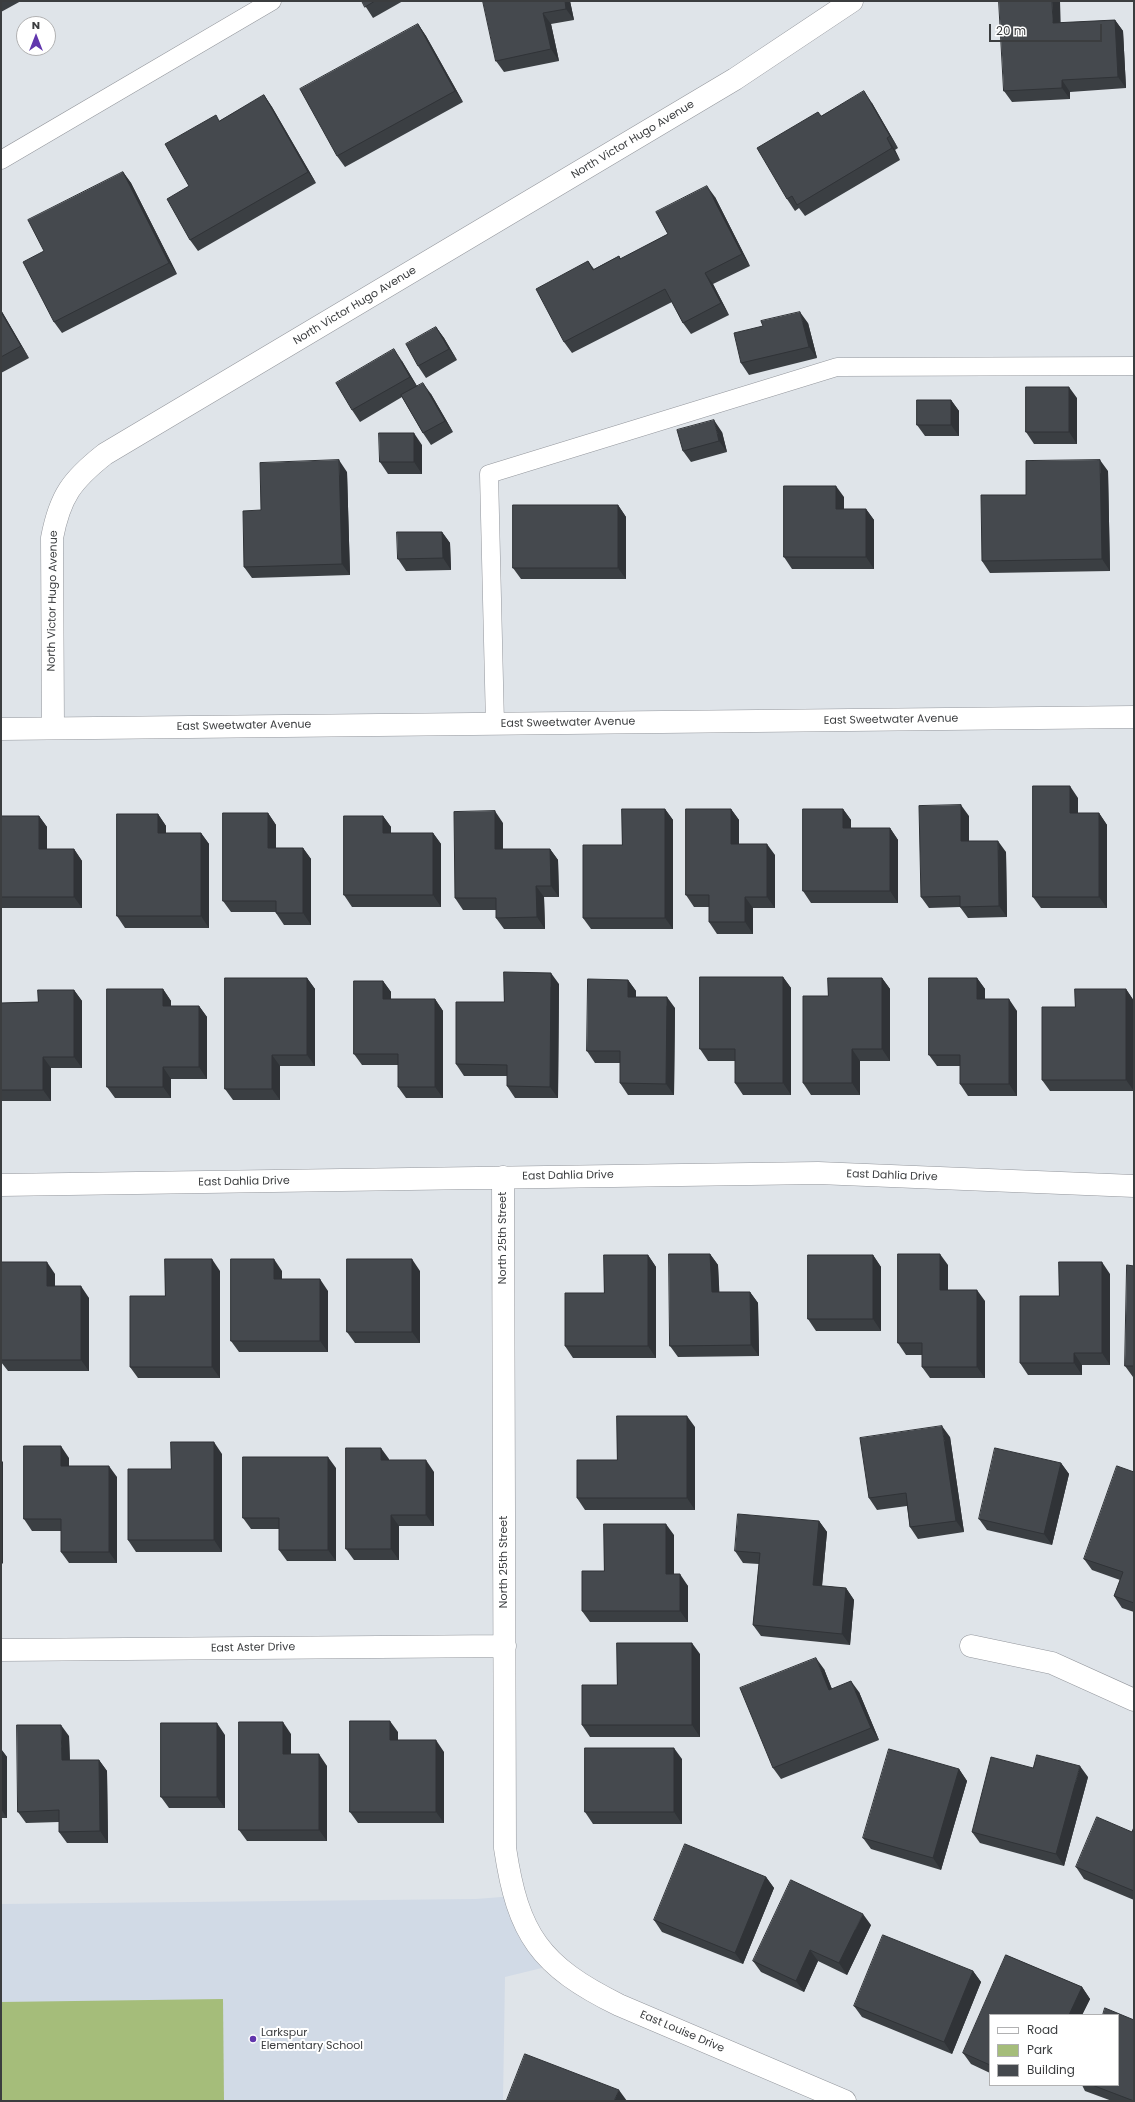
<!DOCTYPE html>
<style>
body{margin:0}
#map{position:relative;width:1135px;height:2102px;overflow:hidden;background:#dfe4e9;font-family:Poppins,sans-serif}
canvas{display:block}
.frame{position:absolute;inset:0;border:2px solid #3b3d3f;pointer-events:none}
.legend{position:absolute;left:989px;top:2014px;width:130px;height:72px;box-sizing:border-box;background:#fff;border:1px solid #b1b1b2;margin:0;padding:5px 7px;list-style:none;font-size:12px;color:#3b3d3f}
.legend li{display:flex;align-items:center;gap:8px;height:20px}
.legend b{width:20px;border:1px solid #b1b1b2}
.north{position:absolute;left:16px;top:16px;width:40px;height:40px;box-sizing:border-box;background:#fff;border:1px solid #b1b1b2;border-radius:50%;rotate:0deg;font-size:11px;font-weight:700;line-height:16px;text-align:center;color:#3b3d3f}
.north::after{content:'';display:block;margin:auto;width:14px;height:18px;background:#6136ad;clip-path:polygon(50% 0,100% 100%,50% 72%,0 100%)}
.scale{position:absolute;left:989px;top:24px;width:113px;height:18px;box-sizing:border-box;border:2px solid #3b3d3f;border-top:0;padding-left:5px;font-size:12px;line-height:14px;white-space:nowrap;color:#3b3d3f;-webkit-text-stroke:3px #fff;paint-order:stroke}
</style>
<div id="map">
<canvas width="1135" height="2102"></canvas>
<div class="frame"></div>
<ul class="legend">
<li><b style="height:5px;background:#fff"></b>Road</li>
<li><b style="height:11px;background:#a5bd7a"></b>Park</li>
<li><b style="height:11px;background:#45494e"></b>Building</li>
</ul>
<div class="north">N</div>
<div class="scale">20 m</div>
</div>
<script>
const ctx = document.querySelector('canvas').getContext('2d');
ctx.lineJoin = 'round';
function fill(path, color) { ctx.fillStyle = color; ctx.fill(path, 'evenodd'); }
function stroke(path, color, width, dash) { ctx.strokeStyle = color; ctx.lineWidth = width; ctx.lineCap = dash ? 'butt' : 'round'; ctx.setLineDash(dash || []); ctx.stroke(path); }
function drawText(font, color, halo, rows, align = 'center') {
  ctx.font = font + ' Poppins,sans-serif'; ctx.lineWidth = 4; ctx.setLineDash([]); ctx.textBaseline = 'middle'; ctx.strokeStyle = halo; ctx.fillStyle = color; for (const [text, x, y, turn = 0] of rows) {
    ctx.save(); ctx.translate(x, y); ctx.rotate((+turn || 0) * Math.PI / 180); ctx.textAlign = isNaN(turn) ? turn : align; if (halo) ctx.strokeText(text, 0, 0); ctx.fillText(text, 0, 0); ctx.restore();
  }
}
fill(new Path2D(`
 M514,1896l40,69 -49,12 -2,124h-502v-197l475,-5z`), '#d1dae6');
fill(new Path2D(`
 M223,1999l1,102h-223v-99z`), '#a5bd7a');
const service = new Path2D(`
 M1,160l271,-159
 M495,724l-6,-250 348,-107 297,-1`);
const minor = new Path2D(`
 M53,728l-1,-190c8,-42 20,-58 53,-84l630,-375 117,-78
 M503,1177l2,671c13,87 35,118 114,157l226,96
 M1,1185l817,-12 316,13
 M971,1646l81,17 82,37
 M1,1650l504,-4`);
const tertiary = new Path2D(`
 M1,729l1133,-12`);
stroke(service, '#93969c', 19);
stroke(minor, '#93969c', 23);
stroke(tertiary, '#93969c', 23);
stroke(service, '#fff', 18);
stroke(minor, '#fff', 22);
stroke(tertiary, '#fff', 22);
fill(new Path2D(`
 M1,1h20l-20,11z
 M362,1h41l-30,17z
 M483,1h87l4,19 -23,4 8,37 -55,11 -8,-11z
 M1115,20l8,11 3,57 -56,4v7l-58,3 -8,-11 57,-68z
 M418,24l8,12 37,66 -118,65 -8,-11z
 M264,95l8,12 44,76 -118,68 -8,-11 -1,-54 31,-65z
 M872,103l26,45 -3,2 5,10 -95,56 -6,-8 -4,3 -8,-12 34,-83z
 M123,172l8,11 46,91 -115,59 -8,-11 -10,-71z
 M715,197l35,69 -37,18 16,31 -38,19 -8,-11 -11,-21 -100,51 -8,-11 24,-81 6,8 25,-13 2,3 47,-25z
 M1,310l28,48 -28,15z
 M808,323l9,35 -68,17 -8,-12 22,-37z
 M436,327l8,11 13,22 -31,18 -8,-12z
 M402,361l15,25 14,8 22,38 -22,13 -8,-12 -21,-36 -42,25 -8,-12z
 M1077,398v46h-43l-8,-12z
 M951,400l8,11v25h-34l-8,-11z
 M722,432l5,20 -36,10 -8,-11z
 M422,445v29h-34l-8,-12z
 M1108,471l2,100 -120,2 -8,-12 44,-66z
 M347,472l3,103 -98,3 -8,-11 17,-57z
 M844,497v12h22l8,11v49h-82l-8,-12z
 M618,505l8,12v62h-105l-8,-11z
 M442,532l8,11 1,27 -45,1 -8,-12z
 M1078,798v15h21l8,12v83h-66l-8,-11z
 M665,809l8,11v109h-82l-8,-11 39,-73z
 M731,809l8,11v24l36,11v53h-22v26h-36l-8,-12v-15h-15l-8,-12z
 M843,809l8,11v8h39l8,12v63h-87l-8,-12z
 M268,813l8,12v23h27l8,11v66h-27l-8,-12v-1h-45l-8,-11z
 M158,814l8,12v7h35l8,11v84h-84l-8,-12z
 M1,816h38l8,11v22h27l8,12v47h-81z
 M383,816l8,11v6h42l8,11v63h-89l-8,-12z
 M969,816v25l37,11 1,65 -39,1 -8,-11 -31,1 -8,-11z
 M503,823v26h47l8,11 1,37h-15l1,32h-41l-8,-11v-8h-33l-8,-12z
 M783,977l8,11v107h-48l-8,-12v-22h-27l-8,-12z
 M307,978l8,11v77h-35v34h-47l-8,-11z
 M882,978l8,11v72h-30v34h-49l-8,-12 25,-87z
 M977,978l8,11v10l32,12v85h-49l-8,-12v-18h-23l-8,-11z
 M628,980l8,11v6l39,11 -1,87h-46l-8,-12v-20h-25l-8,-12z
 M383,981l8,11v7h44l8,12v87h-37l-8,-11v-22h-36l-8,-11z
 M559,984l-1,114h-43l-8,-12v-10h-43l-8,-12 48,-62z
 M163,989l8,12v5h28l8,11v62h-36v19h-56l-8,-11z
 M1126,989l8,12v90h-84l-8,-11 33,-73z
 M74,990l8,11v67h-31v33h-49l-1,-1v-97l37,-1z
 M710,1254l8,11 1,27h31l8,11 1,53 -81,1 -8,-11z
 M648,1255l8,12v91h-83l-8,-12 39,-53z
 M873,1255l8,12v64h-65l-8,-12z
 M1,1262l54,12v12l34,12v73h-81l-7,-9z
 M948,1265v25l37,11v77h-55l-8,-11v-12h-16l-8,-12z
 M1134,1266v111h-1l-8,-11z
 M220,1271v107h-82l-8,-11 35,-71z
 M282,1271v8l46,12v61h-89l-8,-11z
 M420,1271v72h-65l-8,-11z
 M1110,1274v91h-28v10h-54l-8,-12 39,-67z
 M695,1427v83h-110l-8,-12 40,-38z
 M950,1437l14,95 -46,7 -8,-12 -3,-21 -30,4 -8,-12z
 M222,1454v98h-86l-8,-12 43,-71z
 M69,1458v8l48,11v86h-48l-8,-11v-21h-29l-8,-12z
 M389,1459v1l45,12v54h-35v34h-45l-8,-11z
 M1061,1463l8,11 -17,71 -65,-15 -8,-11z
 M336,1468v93h-49l-8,-11v-21h-28l-8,-11z
 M1134,1472v140l-12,-4 -8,-12 6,-16 -28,-10 -8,-11z
 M819,1521l8,11 -5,54 24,2 8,12 -4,45 -89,-9 -8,-11 6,-61 -16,-1 -8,-12z
 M674,1535v39l14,12v36h-98l-8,-11 22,-40z
 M700,1654v83h-110l-8,-12 35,-40z
 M824,1669l8,20 27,3 20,48 -98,39 -8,-11z
 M398,1732v8l46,12v71h-86l-8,-11z
 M291,1734v20l36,12v75h-80l-8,-11z
 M225,1735v73h-56l-8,-11z
 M69,1736l1,24h29l8,11 1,72h-41l-8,-11v-10l-33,1 -8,-11z
 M1,1749l6,8v61h-6z
 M682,1759v65h-89l-8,-12z
 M959,1769l8,12 -26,89 -70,-21 -8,-11z
 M1088,1777l-24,89 -84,-23 -8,-11z
 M1134,1827v73l-50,-21 -8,-12 56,-35z
 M766,1877l8,11 -31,76 -81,-32 -8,-12z
 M871,1925l-24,50 -29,-14 -14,31 -43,-20 -8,-11z
 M1006,1955l76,32 8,12 -8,16h-92v58l-19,-9 -8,-11z
 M973,1971l8,11 -29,72 -90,-37 -8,-11z
 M1082,2085h36l16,16h-22l-27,-10z`), '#3b3f43');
fill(new Path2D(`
 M565,1h5l4,19 -8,-11z
 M1052,1h8l1,33 -8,-11z
 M543,13l8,11 8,37 -8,-12z
 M1115,20l8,11 3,57 -8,-11z
 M418,24l8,12 37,66 -8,-11z
 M1062,80l8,12v7l-8,-11z
 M864,91l8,12 26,45 -8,-12z
 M264,95l8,12 44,76 -8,-11z
 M887,138l8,12 5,10 -8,-12z
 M123,172l8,11 46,91 -8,-11z
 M707,186l8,11 35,69 -8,-12z
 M705,273l8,11 16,31 -8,-12z
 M1,310l28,48 -8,-12 -20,-34z
 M800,312l8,11 9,35 -8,-11z
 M436,327l8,11 13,22 -8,-11z
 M394,349l8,12 16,27 -8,-11z
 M423,383l8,11 22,38 -8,-11z
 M1069,387l8,11v46l-8,-12z
 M951,400l8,11v25l-8,-11z
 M714,420l8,12 5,20 -8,-11z
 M414,433l8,12v29l-8,-12z
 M339,460l8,12 3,103 -8,-11z
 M1100,460l8,11 2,100 -8,-12z
 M836,486l8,11v23l-8,-11z
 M618,505l8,12v62l-8,-11z
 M866,509l8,11v49l-8,-12z
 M442,532l8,11 1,27 -8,-12z
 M1070,786l8,12v27l-8,-12z
 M961,805l8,11v37l-8,-12z
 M665,809l8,11v109l-8,-11z
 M731,809l8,11v35l-8,-11z
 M843,809l8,11v20l-8,-12z
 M495,811l8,12v38l-8,-12z
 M268,813l8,12v34l-8,-11z
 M1099,813l8,12v83l-8,-11z
 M158,814l8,12v18l-8,-11z
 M39,816l8,11v34l-8,-12z
 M383,816l8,11v17l-8,-11z
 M890,828l8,12v63l-8,-12z
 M201,833l8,11v84l-8,-12z
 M433,833l8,11v63l-8,-12z
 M998,841l8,11 1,65 -8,-11z
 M767,844l8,11v53l-8,-11z
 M303,848l8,11v66l-8,-12z
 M74,849l8,12v47l-8,-11z
 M550,849l8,11 1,37 -8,-11z
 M536,886l8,11 1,32 -8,-12z
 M745,897l8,11v26l-8,-12z
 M551,973l8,11 -1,114 -8,-11z
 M783,977l8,11v107l-8,-12z
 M307,978l8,11v77l-8,-11z
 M882,978l8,11v72l-8,-12z
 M977,978l8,11v22l-8,-12z
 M628,980l8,11v17l-8,-11z
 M383,981l8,11v19l-8,-12z
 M163,989l8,12v16l-8,-11z
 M1126,989l8,12v90l-8,-11z
 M74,990l8,11v67l-8,-11z
 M667,997l8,11 -1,87 -8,-11z
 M435,999l8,12v87l-8,-11z
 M1009,999l8,12v85l-8,-12z
 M199,1006l8,11v62l-8,-12z
 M852,1049l8,12v34l-8,-12z
 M272,1055l8,11v34l-8,-11z
 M43,1057l8,11v33l-8,-11z
 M163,1067l8,12v19l-8,-11z
 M710,1254l8,11 2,39 -8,-12z
 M940,1254l8,11v36l-8,-11z
 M648,1255l8,12v91l-8,-12z
 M873,1255l8,12v64l-8,-12z
 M212,1259l8,12v107l-8,-11z
 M274,1259l8,12v20l-8,-12z
 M412,1259l8,12v72l-8,-11z
 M47,1262l8,12v24l-8,-12z
 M1102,1262l8,12v91l-8,-12z
 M320,1279l8,12v61l-8,-11z
 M81,1286l8,12v73l-8,-11z
 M977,1290l8,11v77l-8,-11z
 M750,1292l8,11 1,53 -8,-11z
 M1074,1353l8,12v10l-8,-12z
 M687,1416l8,11v83l-8,-12z
 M942,1426l8,11 14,95 -8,-11z
 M214,1442l8,12v98l-8,-12z
 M61,1446l8,12v19l-8,-11z
 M381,1448l8,11v13l-8,-12z
 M328,1457l8,11v93l-8,-11z
 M1,1460l2,2v102l-2,-2z
 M426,1460l8,12v54l-8,-11z
 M1061,1463l8,11 -17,71 -8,-11z
 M109,1466l8,11v86l-8,-11z
 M391,1515l8,11v34l-8,-11z
 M819,1521l8,11 -6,64 -8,-11z
 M666,1524l8,11v51l-8,-12z
 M680,1574l8,12v36l-8,-11z
 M846,1588l8,12 -4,45 -8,-11z
 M692,1643l8,11v83l-8,-12z
 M816,1658l8,11 13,33 -8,-12z
 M851,1681l8,11 20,48 -8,-12z
 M390,1721l8,11v20l-8,-12z
 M283,1722l8,12v32l-8,-12z
 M217,1723l8,12v73l-8,-11z
 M61,1725l8,11 1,36 -8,-12z
 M436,1740l8,12v71l-8,-11z
 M674,1748l8,11v65l-8,-12z
 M1,1749l6,8v61l-6,-9z
 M319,1754l8,12v75l-8,-11z
 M99,1760l8,11 1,72 -8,-12z
 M1080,1766l8,11 -24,89 -8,-12z
 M959,1769l8,12 -26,89 -8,-12z
 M766,1877l8,11 -31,76 -8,-11z
 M863,1914l8,11 -24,50 -8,-12z
 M810,1950l8,11 -14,31 -8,-11z
 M973,1971l8,11 -29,72 -8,-12z
 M1082,1987l8,12 -8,16h-13z
 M619,2090l8,11h-13z`), '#303337');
const building = new Path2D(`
 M362,1h13l-10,6z
 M483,1h82l1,8 -23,4 8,36 -55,12z
 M999,1h53l1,22 62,-3 3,57 -56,3v8l-58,3z
 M418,24l37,67 -118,65 -37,-67z
 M864,91l26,45 -3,2 5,10 -95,57 -5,-9 -5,3 -30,-51 61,-36 3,4z
 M264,95l44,77 -118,68 -23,-41 22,-13 -24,-42 51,-29 3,6z
 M123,172l46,91 -115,59 -31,-60 21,-11 -16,-31z
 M707,186l35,68 -37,19 16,30 -38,20 -18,-34 -101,53 -28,-53 52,-28 5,9 26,-14 1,3 48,-25 -12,-22z
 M1,312l20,34 -20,11z
 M800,312l9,35 -68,16 -7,-30 29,-7 -2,-5z
 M436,327l13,22 -31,17 -12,-22z
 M394,349l16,28 -58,33 -16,-27z
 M423,383l22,38 -22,12 -22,-38z
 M1026,387h43v45h-43z
 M917,400h34v25h-34z
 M714,420l5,21 -36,10 -6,-21z
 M379,433h35v29h-34z
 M339,460l3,104 -98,3 -1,-56 18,-1 -1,-47z
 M1100,460l2,99 -120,2 -1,-66h45v-34z
 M784,486h52v23h30v48h-82z
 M513,505h105v63h-105z
 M397,532h45l1,26 -45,1z
 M1033,786h37v27h29v84h-66z
 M961,805v36h37l1,65 -39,1v-11l-39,1 -2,-91z
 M622,809h43v109h-82v-73h39z
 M686,809h45v35h36v53h-22v25h-36v-27h-23z
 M803,809h40v19h47v63h-87z
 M495,811v38h55l1,37h-15l1,31 -41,1v-20h-41l-1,-86z
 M223,813h45v35h35v65h-27v-12h-53z
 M117,814h41v19h43v83h-84z
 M1,816h38v33h35v48h-73z
 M344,816h39v17h50v62h-89z
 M504,972l47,1 -1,114 -43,-1v-21l-51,-1v-62h48z
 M700,977h83v106h-48v-34h-35z
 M225,978h82v77h-35v34h-47z
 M828,978h54v71h-30v34h-49v-87h25z
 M929,978h48v21h32v85h-49v-29h-31z
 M588,979l40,1v17h39l-1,87 -46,-1v-32h-33z
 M354,981h29v18h52v88h-37v-33h-44z
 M107,989h56v17h36v61h-36v20h-56z
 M1075,989h51v91h-84v-73h33z
 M38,990h36v67h-31v33h-42v-87l37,-1z
 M669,1254h41l2,38h38l1,53 -81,1z
 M898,1254h42v36h37v77h-55v-24h-24z
 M604,1255h44v91h-83v-53h39z
 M808,1255h65v64h-65z
 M165,1259h47v108h-82v-71h35z
 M231,1259h43v20h46v62h-89z
 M347,1259h65v73h-65z
 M1,1262h46v24h34v74h-80z
 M1059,1262h43v91h-28v10h-54v-67h39z
 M1127,1265l7,1v100h-9z
 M617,1416h70v82h-110v-38h40z
 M942,1426l14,95 -46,6 -4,-34 -37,5 -9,-60z
 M171,1442h43v98h-86v-71h43z
 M24,1446h37v20h48v86h-48v-33h-37z
 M346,1448h35v12h45v55h-35v34h-45z
 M995,1448l66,15 -17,71 -65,-15z
 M243,1457h85v93h-49v-32h-36z
 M1117,1466l17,6v131l-20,-7 9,-24 -39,-13z
 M738,1514l81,7 -6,64 33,3 -4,46 -89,-9 7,-72 -25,-2z
 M604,1524h62v50h14v37h-98v-40h22z
 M617,1643h75v82h-110v-40h35z
 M816,1658l13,32 22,-9 20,47 -98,40 -33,-80z
 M350,1721h40v19h46v72h-86z
 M239,1722h44v32h36v76h-80z
 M161,1723h56v74h-56z
 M17,1725h44l1,35h37l1,71 -41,1v-22l-41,2z
 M585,1748h89v64h-89z
 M889,1749l70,20 -26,89 -70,-20z
 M1037,1755l43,11 -24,88 -84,-22 19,-75 42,11z
 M1097,1817l35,15 2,-5v64l-58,-24z
 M685,1844l81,33 -31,76 -81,-33z
 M791,1880l72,34 -24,49 -29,-13 -14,31 -43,-20z
 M883,1935l90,36 -29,71 -90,-36z
 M1006,1955l76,32 -13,28h-79v50l-27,-12z
 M1105,2008l29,12v81l-42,-16h26v-70h-15z
 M525,2054l94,36 -5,11h-104l-3,-1z`);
fill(building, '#45494e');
stroke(building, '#303337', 1);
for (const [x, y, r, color] of [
 [253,2039,4,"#6136ad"]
]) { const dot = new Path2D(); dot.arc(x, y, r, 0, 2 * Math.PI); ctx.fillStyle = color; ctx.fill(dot); stroke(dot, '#fff', 1.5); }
drawText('11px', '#3b3d3f', '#fff', [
 ["North Victor Hugo Avenue",633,140,-31],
 ["North Victor Hugo Avenue",355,306,-31],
 ["North Victor Hugo Avenue",53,601,-89],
 ["East Sweetwater Avenue",891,720,-1],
 ["East Sweetwater Avenue",568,723,-1],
 ["East Sweetwater Avenue",244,726,-1],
 ["East Dahlia Drive",568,1176,-1],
 ["East Dahlia Drive",892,1176,2],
 ["East Dahlia Drive",244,1182,-1],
 ["North 25th Street",503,1238,-90],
 ["North 25th Street",504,1562,-90],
 ["East Aster Drive",253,1648,-1],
 ["East Louise Drive",682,2032,23]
]);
drawText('11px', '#3b3d3f', '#fff', [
 ["Larkspur",261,2033],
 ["Elementary School",261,2046]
], 'left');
</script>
